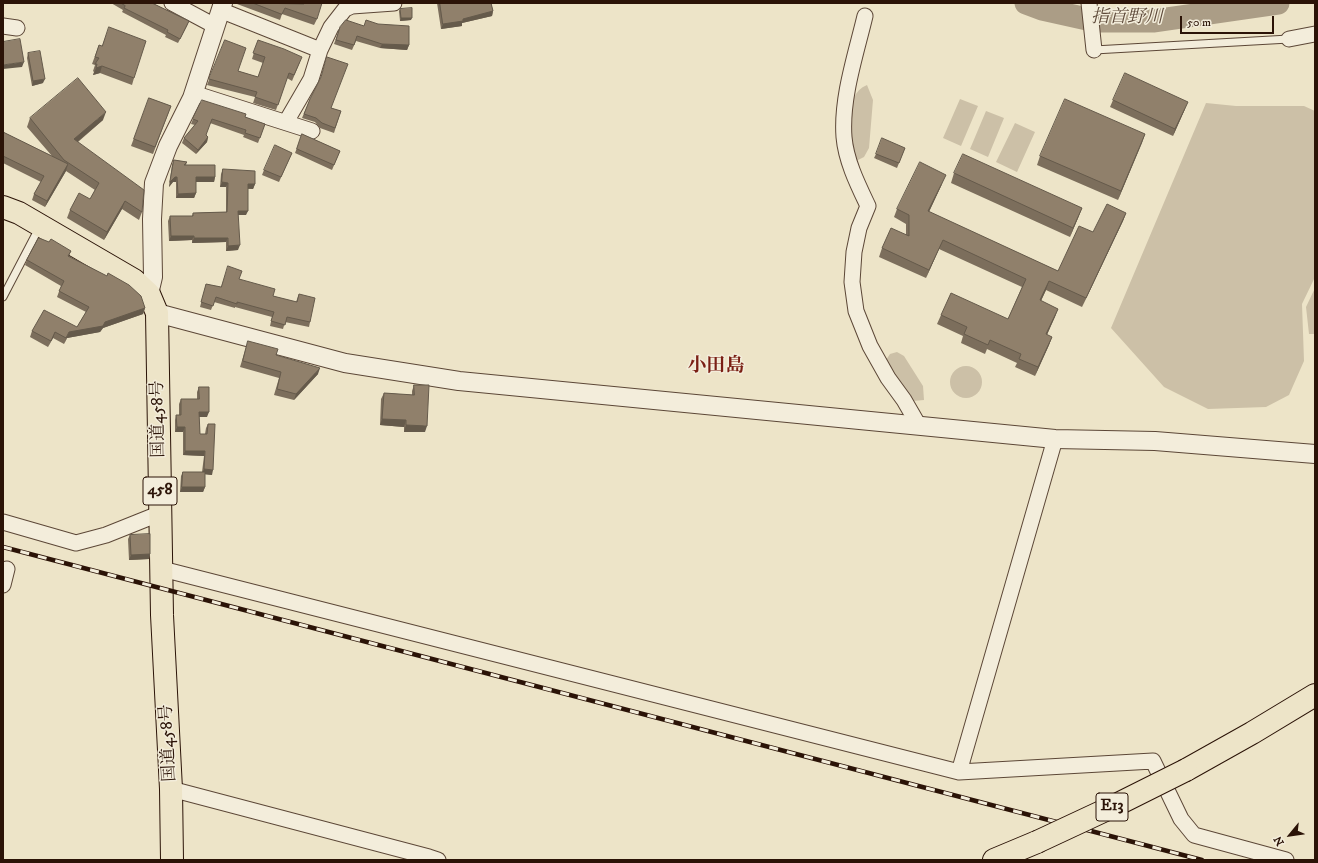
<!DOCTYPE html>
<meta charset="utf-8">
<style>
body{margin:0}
#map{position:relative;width:1318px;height:863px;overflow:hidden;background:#ede4c8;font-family:"IM FELL DW Pica",serif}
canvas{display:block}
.frame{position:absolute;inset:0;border:4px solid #2b1307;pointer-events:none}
.north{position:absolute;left:1270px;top:815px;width:40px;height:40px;-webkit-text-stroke:3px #f3eddb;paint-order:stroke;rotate:241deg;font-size:11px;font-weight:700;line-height:16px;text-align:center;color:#2b1307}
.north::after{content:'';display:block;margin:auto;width:14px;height:18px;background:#2b1307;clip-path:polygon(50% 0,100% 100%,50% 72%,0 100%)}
.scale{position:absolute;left:1180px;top:16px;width:94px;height:18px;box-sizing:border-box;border:2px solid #2b1307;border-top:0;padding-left:5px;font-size:12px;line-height:14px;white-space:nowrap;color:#2b1307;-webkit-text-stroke:3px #f3eddb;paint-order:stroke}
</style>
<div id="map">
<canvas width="1318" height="863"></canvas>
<div class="frame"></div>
<div class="north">N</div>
<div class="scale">50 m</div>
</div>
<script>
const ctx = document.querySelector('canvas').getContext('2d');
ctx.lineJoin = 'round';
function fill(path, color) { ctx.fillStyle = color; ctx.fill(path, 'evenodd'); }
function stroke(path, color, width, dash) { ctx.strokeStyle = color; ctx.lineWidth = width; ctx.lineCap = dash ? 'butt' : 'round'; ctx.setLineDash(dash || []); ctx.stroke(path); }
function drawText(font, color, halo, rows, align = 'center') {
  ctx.font = font + ' "IM FELL DW Pica","Noto Serif JP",serif'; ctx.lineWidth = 3; ctx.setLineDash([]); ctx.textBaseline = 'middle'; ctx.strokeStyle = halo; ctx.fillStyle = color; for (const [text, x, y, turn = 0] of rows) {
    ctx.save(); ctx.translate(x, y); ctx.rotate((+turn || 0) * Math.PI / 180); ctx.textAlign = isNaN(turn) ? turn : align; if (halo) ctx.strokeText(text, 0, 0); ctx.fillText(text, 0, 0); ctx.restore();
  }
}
fill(new Path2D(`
 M867,85l6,15 -4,48 -5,9 -8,4c-4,-21 -15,-66 11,-76z
 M960,99l18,7 -17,40 -18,-8z
 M1206,103l30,3h68l11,5v166l-13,27 2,57 -15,34 -23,12 -58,2 -44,-22 -53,-59z
 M986,111l18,7 -16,39 -18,-8z
 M1015,123l20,9 -18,40 -21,-10z
 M1315,288v46h-6l-3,-27z
 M897,352l7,4 19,30 1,14 -11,1 -19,-25 -8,-16 4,-6z
 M950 382a16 16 0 1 1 32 0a16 16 0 1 1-32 0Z`), '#ccc0a7');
stroke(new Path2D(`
 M1026,3l16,6 54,12h57l125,-18`), '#ab9d86', 23);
const service = new Path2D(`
 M1094,50l195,-11
 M3,297l36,-69`);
const minor = new Path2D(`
 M172,3l43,23
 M1089,3l5,47
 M220,10l100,40
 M865,16c-9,38 -24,82 -21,121 2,24 14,48 24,69l-9,22 -5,24 -2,30 4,29 14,35 18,32 16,22 15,26
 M3,26l14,2
 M1289,39l26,-5
 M193,93l119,38
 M286,122l25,-43 9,-29 11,-23 14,-18 7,-3 42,-3
 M3,522l73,21 30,-8 55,-22
 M162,569l797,203 194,-11 28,58 13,16 92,25
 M3,585l4,-16
 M959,772l96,-333
 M171,789l258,68 9,3`);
const tertiary = new Path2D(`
 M149,294l4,-17 -1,-58 2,-36 14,-37 24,-48 31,-95
 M157,313l188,50 114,18 596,58 100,2 160,13`);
const trunk = new Path2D(`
 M3,207l16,6 115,67 15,14 8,19 5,302 9,174 1,71`);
const motorway = new Path2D(`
 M1186,770l66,-37 63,-38
 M994,860l43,-18`);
stroke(service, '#5c4737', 9);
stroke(minor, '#5c4737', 17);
stroke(tertiary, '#5c4737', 20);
stroke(trunk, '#2b1307', 24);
stroke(motorway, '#2b1307', 24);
stroke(service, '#f3eddb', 7);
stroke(minor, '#f3eddb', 15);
stroke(tertiary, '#f3eddb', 18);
stroke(trunk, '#ede4c8', 22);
stroke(motorway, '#ede4c8', 22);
const rail = new Path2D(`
 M3,547l1199,313`);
stroke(rail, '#2b1307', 4.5);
stroke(rail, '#f3eddb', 3, [9]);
const motorwayBridge = new Path2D(`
 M1037,842l75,-35 74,-37`);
stroke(motorwayBridge, '#2b1307', 24, []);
stroke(motorwayBridge, '#ede4c8', 22);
fill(new Path2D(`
 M111,3h41l37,18 -2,5 -9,17 -13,-6 1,-2 -44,-23 1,-2z
 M237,3h67l13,16 -3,6 -32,-11 -2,6 -43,-16z
 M437,3h54l2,8 -1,5 -30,7v3l-21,3z
 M400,9l11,11 -11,1 -1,-10z
 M340,27l69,18 -2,5 -27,-2 -24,-7 -4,9 -18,-6z
 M225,40l13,31 20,6 5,-14 -11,-4 6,-19 42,22 -8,19 -5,-3 -11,32 -23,-7 2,-6 -48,-12z
 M99,45l35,33 -2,7 -32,-12 -7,2 1,-3 -1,-1 2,-6 -3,-1z
 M28,53l15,30 -11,3 -5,-28z
 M149,98l22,8 -18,48 -22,-8z
 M310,99l21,9 10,3 -7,22 -14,-5 -5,-6 -13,-4z
 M1113,100l72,9 -12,27 -63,-29z
 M245,117l20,7 -7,19 -15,-6 1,-2 -34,-12 -4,12 2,2 -1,5 -11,12 -14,-11 2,-5 11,-13 -4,-1 2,-5z
 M30,118l73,2 -25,22 64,70 -3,8 -17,-11 -18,31 -37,-22 3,-8 20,-11 5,-9 -29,-19 -21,36 -13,-7 2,-6 7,-12 -38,-19v-31l49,24 -25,-29z
 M302,134l38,17 -8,19 -37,-17z
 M1145,134l-27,66 -81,-35 3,-9z
 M905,148l-8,20 -23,-10 2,-4z
 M292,153l-13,29 -17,-7 2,-5z
 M174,160l13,2 -1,3 29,12 -1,5h-18v11l-2,5h-18v-16h-3l-4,5 3,-22z
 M223,169l32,15 -2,5h-5l-2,26h-8v35l-12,1v-9l-34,1v-3l-23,1 -1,-20 2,-5h22l1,-3 33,-1v-25h-6l1,-13z
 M954,173l128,35 -4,10 -8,19 -119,-54z
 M942,184l-13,28 129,59 35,-39 33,-19 -3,8 -41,86 -36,-17 -5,11 17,8 -11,26 5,2 -3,8 -14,31 -20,-9 2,-4 -30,-14 -2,5 -24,-11 2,-7 -26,-12 4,-9 67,4 14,-32 -83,-38 -13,29 -47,-21 3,-9 24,-13v-11l-12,-7 3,-8z
 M71,251l-2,5 76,52 -2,6 -40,14 -3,4 -33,6 -3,6 -11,-6 -5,9 -18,-10 2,-6 45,-4 9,-15 -29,-15 4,-11 -36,-21 2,-5z
 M239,279l34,17 23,6 3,-8 11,28 -1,5 -24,-5 -2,7 -13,-3 2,-9 -37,-10v1l-21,-6 -3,8 -11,-3 6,-23 15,3z
 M248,341l28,14 42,19 -24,26 -20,-5 5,-17 -39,-11z
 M414,385l11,47h-21v-5l-24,-2 1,-26 3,-6 28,2v-4z
 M199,387l8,30h-8l1,17h5l1,-6 2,-4 4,51 -7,-1v13l-2,5h-23l1,-16 2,-4h19l2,-16 -21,-1v-23h-8v-12l1,-5h3v-11l2,-5h16v-7z
 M130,535l20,19 -1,5 -20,1 -1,-21z`), '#7c6e5c');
fill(new Path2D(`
 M493,11l-1,5 -30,7v3l-21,3 2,-5z
 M401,18h11l-1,2 -11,1z
 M382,44l27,1 -2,5 -27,-2z
 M24,62l-2,5 -19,2v-4z
 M102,66l-2,7 -7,2 3,-7z
 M45,79l-2,4 -11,3 1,-5z
 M1188,102l-3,7 -12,27 2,-7z
 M106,112l-3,8 -32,27 3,-8z
 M1145,134l-3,9 -24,57 3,-9z
 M208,137l-1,5 -11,12 2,-4z
 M68,164l-2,7 -21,36 2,-6z
 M946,175l-4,9 -17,36 3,-9z
 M175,177h2l-1,5h-3l-4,5 1,-5z
 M196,177h19l-1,5h-20z
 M222,182l6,1 -2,4h-6z
 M248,184h7l-2,5 -7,-1z
 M196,193l-2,5h-18l2,-4z
 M125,201l-3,8 -18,31 3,-8z
 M1082,208l-4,10 -8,19 3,-9z
 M238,211h10l-2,4h-10z
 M1126,213l-3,8 -41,86 4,-9z
 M171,236h23l-2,4 -23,1z
 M194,238h34l-2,4 -34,1z
 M943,240l-4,9 -13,29 3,-8z
 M240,245l-2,5 -12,1 2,-5z
 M1049,281l-3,9 -9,19 3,-9z
 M145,308l-2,6 -40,14 -3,4 -33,6 -3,6 5,-12 36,-10z
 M1058,309l-3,8 -12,26 3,-9z
 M55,332l-2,6 -5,9 3,-6z
 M1052,337l-3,8 -14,31 3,-9z
 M320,368l-2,6 -24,26 2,-6z
 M199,412h10l-2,5h-9z
 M382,419l24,1 -2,7 -24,-2z
 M406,425l21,1 -2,6h-21z
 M177,427h8l-2,5h-8z
 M185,451h20l-1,5 -21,-1z
 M204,469l9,1 -1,5 -10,-1z
 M182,487h23l-2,5h-23z
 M150,554l-1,5 -20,1 2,-5z`), '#655a4b');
const building = new Path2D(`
 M121,3h31l37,18 -9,18 -13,-7 1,-2 -44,-22 1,-2z
 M253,3l51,1 1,-1h17l-5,16 -32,-11 -3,6z
 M440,3h51l2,8 -30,8v2l-20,3z
 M412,8v10h-11l-1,-9z
 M346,20l18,6 2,-6 12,4 31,2v19l-27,-1 -25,-8 -3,9 -18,-5 4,-13z
 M109,27l37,14 -12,37 -32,-12 -6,2 1,-4h-2l4,-6 -4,-1 4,-12 3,1z
 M20,39l4,23 -21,3v-23z
 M225,40l21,8 -8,23 20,6 7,-20 -12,-4 5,-13 26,9 18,8 -8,18 -5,-2 -11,32 -23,-8 2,-5 -48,-13z
 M40,51l5,28 -12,2 -5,-28z
 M327,57l21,7 -17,44 10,3 -6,17 -13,-5 -6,-5 -12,-4 6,-15 11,-22z
 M1125,73l63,29 -13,27 -62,-29z
 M78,78l28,34 -32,27 70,51 -2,22 -17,-11 -18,31 -37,-22 9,-17 11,6 9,-16 -35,-23 -34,-42z
 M149,98l22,8 -16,41 -21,-8z
 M1065,99l80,35 -24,57 -81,-35z
 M202,100l44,14 -1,3 20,7 -5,14 -15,-5 1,-3 -34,-11 -6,16 2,2 -10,13 -14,-12 14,-17 -5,-2z
 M3,132l65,32 -21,37 -13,-7 10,-18 -41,-20z
 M302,134l38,17 -6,14 -37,-16z
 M882,138l23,10 -6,15 -23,-9z
 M275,145l17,8 -11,24 -17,-7z
 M963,154l119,54 -9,20 -119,-55z
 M174,160l13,2 -3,3h31v12h-19v16l-18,1 -1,-17h-2l-5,5z
 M920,162l26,13 -18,36 130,60 21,-45 14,6 14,-28 19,9 -40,85 -37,-17 -9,19 18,9 -12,25 6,3 -14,30 -19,-8 2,-5 -31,-14 -2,5 -24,-11 3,-7 -26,-12 10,-22 57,26 18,-40 -83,-39 -14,30 -47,-22 9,-20 18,8v-21l-12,-6z
 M223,169l32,2v13h-7v27h-10l2,34 -12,1v-8h-34v-2h-23l-1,-20h23v-3l34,-1 1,-29 -6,-1z
 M39,238l10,4 2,-3 20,12 -3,5 39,20 1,-3 21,12 12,11 4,12 -40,14 -2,4 -34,6 -3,6 -11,-6 -4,9 -19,-10 12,-21 33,17 12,-20 -30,-16 5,-10 -37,-21z
 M228,266l14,5 -3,8 36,10 -2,7 24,6 2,-8 16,4 -5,24 -23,-5 -2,8 -14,-4 3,-9 -37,-10v2l-21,-7 -3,9 -12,-4 5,-18 15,3z
 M248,341l30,8 -2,6 44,13 -24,26 -19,-5 4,-17 -38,-11z
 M414,385h15l-2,41 -21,-1v-5l-24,-1 2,-26 30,2z
 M199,387h10v25h-10l1,22h7l1,-10h7l-2,46 -9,-1 1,-18h-20v-24h-8l-1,-12h5v-16h18z
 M183,472h22v15h-23z
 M150,534v20l-19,1 -1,-20z`);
fill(building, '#90806b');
stroke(building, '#655a4b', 1);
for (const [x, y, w] of [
 [160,491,34],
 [1112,807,32]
]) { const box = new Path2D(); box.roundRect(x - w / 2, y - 14, w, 28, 3); ctx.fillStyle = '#f3eddb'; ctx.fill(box); stroke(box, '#2b1307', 1); }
drawText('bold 16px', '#2b1307', null, [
 ["458",160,491],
 ["E13",1112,807]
]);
drawText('17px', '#2b1307', '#f3eddb', [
 ["国道458号",159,419,-91],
 ["国道458号",169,743,-93]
]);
drawText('italic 18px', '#5e4a3a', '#f3eddb', [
 ["指首野川",1127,18]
]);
drawText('bold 19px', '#7a1f14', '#f3eddb', [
 ["小田島",716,367]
]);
</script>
